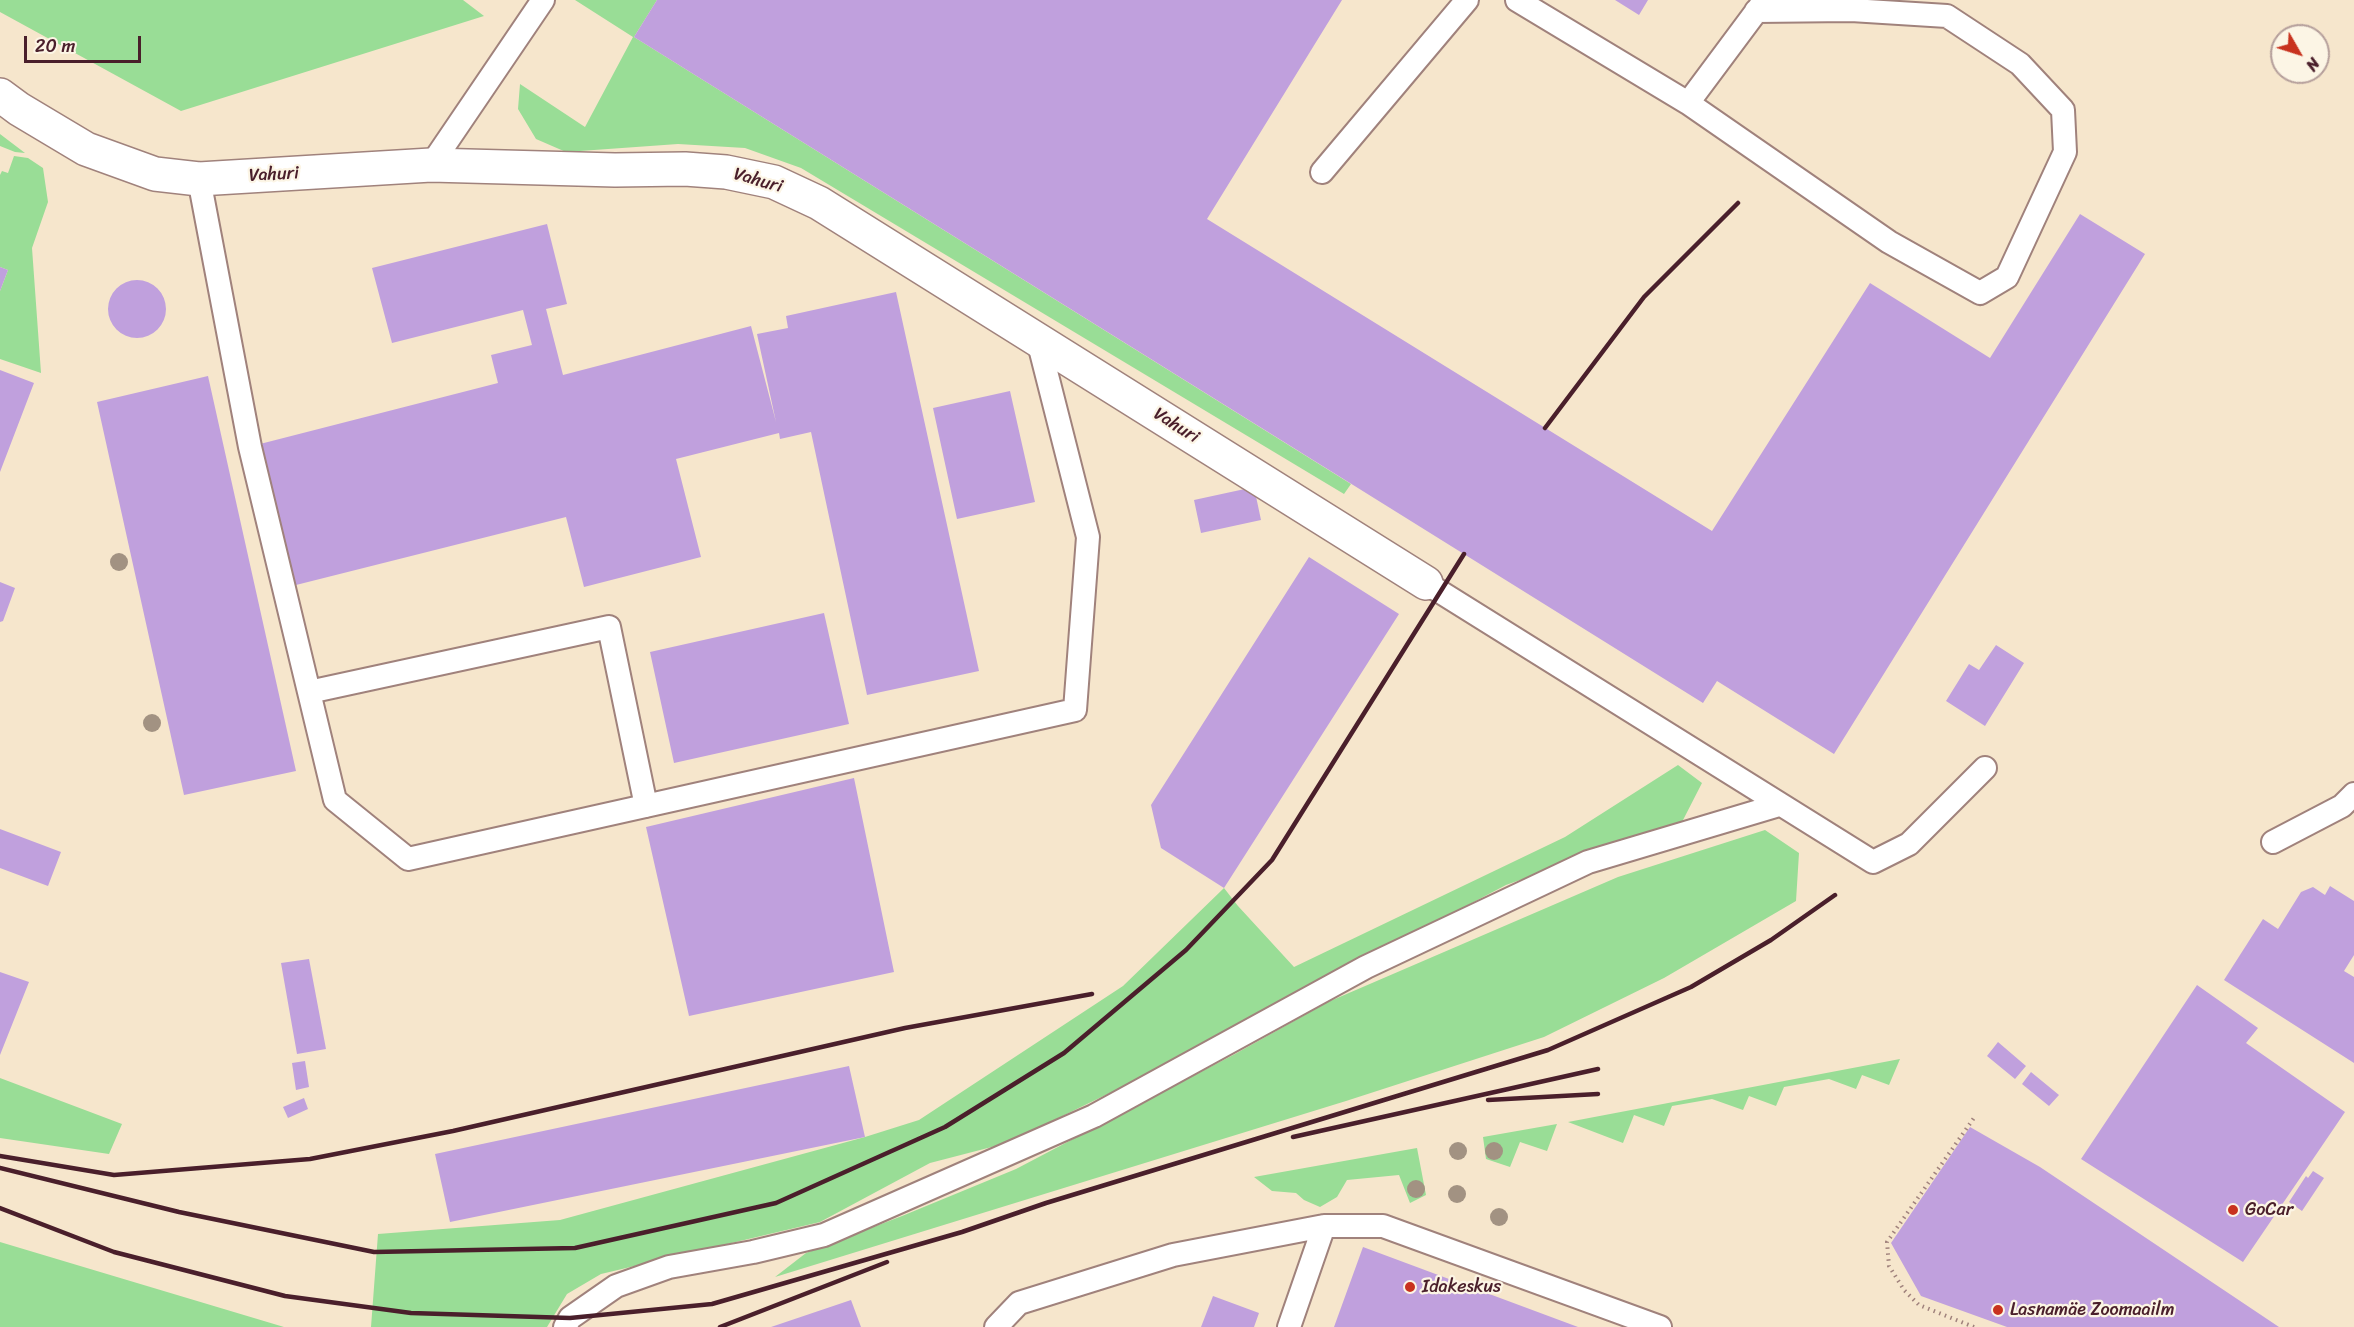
<!DOCTYPE html>
<meta charset="utf-8">
<style>
body{margin:0}
#map{position:relative;width:2354px;height:1327px;overflow:hidden;background:#f6e6cc;font-family:Sriracha,sans-serif}
canvas{display:block}
.north{position:absolute;left:2270px;top:24px;width:60px;height:60px;box-sizing:border-box;background:#fcf5e5;border:2px solid #b59f9b;border-radius:50%;rotate:129deg;font-size:16px;font-weight:700;line-height:24px;text-align:center;color:#4a1f2b}
.north::after{content:'';display:block;margin:auto;width:21px;height:27px;background:#c8321e;clip-path:polygon(50% 0,100% 100%,50% 72%,0 100%)}
.scale{position:absolute;left:24px;top:36px;width:117px;height:27px;box-sizing:border-box;border:3px solid #4a1f2b;border-top:0;padding-left:8px;font-size:18px;line-height:21px;white-space:nowrap;color:#4a1f2b;-webkit-text-stroke:4px #fcf5e5;paint-order:stroke}
</style>
<div id="map">
<canvas width="2354" height="1327"></canvas>
<div class="north">N</div>
<div class="scale">20 m</div>
</div>
<script>
const ctx = document.querySelector('canvas').getContext('2d');
ctx.lineJoin = 'round';
function fill(path, color) { ctx.fillStyle = color; ctx.fill(path, 'evenodd'); }
function stroke(path, color, width, dash) { ctx.strokeStyle = color; ctx.lineWidth = width; ctx.lineCap = dash ? 'butt' : 'round'; ctx.setLineDash(dash || []); ctx.stroke(path); }
function drawText(font, color, halo, rows, align = 'center') {
  ctx.font = font + ' Sriracha,sans-serif'; ctx.lineWidth = 4.5; ctx.setLineDash([]); ctx.textBaseline = 'middle'; ctx.strokeStyle = halo; ctx.fillStyle = color; for (const [text, x, y, turn = 0] of rows) {
    ctx.save(); ctx.translate(x, y); ctx.rotate((+turn || 0) * Math.PI / 180); ctx.textAlign = isNaN(turn) ? turn : align; if (halo) ctx.strokeText(text, 0, 0); ctx.fillText(text, 0, 0); ctx.restore();
  }
}
fill(new Path2D(`
 M0,0h463l21,16 -303,95 -181,-99z
 M575,0h82l-23,37 717,447 -7,10 -543,-326 -56,-20 -67,-4 -112,8 -30,-13 -18,-30 2,-25 65,43 48,-90z
 M0,134l25,19 -10,-1 -15,-6z
 M14,156l14,2 15,10 5,34 -16,46 9,125 -41,-14v-68l8,-21 -8,-3v-92l2,-4 6,2z
 M1678,765l24,18 -20,39 -176,63 -384,202 -115,56 -77,20 -110,59 -219,52 -34,20 -20,33h-176l7,-93 182,-14 305,-83 54,-17 204,-134 101,-98 14,18 56,61 271,-130z
 M1765,830l34,23 -3,48 -132,77 -120,59 -198,64 -571,176 31,-24 96,-37 114,-47 219,-115 93,-52 290,-125z
 M1900,1059l-11,26 -27,-10 -6,14 -27,-10 -45,8 -8,19 -27,-10 -6,14 -31,-11 -40,7 -8,20 -30,-11 -11,28 -55,-21z
 M0,1078l122,46 -13,30 -109,-16z
 M1557,1124l-10,27 -27,-9 -10,25 -24,-8 -3,-22z
 M1417,1148l9,47 -16,8 -11,-28 -52,5 -10,17 -17,10 -16,-7 -8,-7 -24,-2 -18,-14z
 M0,1242l284,85h-284z`), '#99dd96');
fill(new Path2D(`
 M657,0h685l-135,219 505,312 158,-248 120,75 90,-144 65,40 -311,500 -117,-73 -14,22 -1069,-666z
 M1615,0h33l-9,15z
 M547,224l20,80 -21,5 17,66 188,-49 25,96 -19,-88 31,-6 -2,-12 110,-24 83,379 -112,24 -56,-263 -31,7 -1,-6 -103,26 25,98 -117,30 -18,-70 -270,68 -36,-141 238,-61 -7,-28 41,-10 -9,-35 -131,33 -20,-75z
 M0,267l8,3 -8,21z
 M108 309a29 29 0 1 1 58 0a29 29 0 1 1-58 0Z
 M0,370l34,13 -34,89z
 M208,376l88,395 -112,24 -87,-393z
 M1010,391l25,111 -78,17 -24,-111z
 M1254,487l7,33 -60,13 -7,-33z
 M1309,557l90,57 -175,274 -63,-40 -10,-43z
 M0,582l15,6 -12,33 -3,1z
 M824,613l25,111 -175,39 -24,-111z
 M1996,645l28,18 -39,63 -39,-25 23,-37 10,6z
 M854,778l40,194 -205,44 -43,-189z
 M0,829l61,23 -13,34 -48,-18z
 M2330,886l24,15v54l-10,16 10,6v86l-130,-83 39,-61 15,10 23,-37 12,-5 12,8z
 M309,959l17,90 -29,5 -16,-91z
 M0,972l29,10 -29,73z
 M2197,985l61,43 -12,15 99,69 -102,150 -162,-103z
 M1998,1042l28,24 -11,13 -28,-23z
 M305,1061l4,26 -13,3 -4,-27z
 M849,1066l16,71 -415,85 -15,-68z
 M2031,1072l28,23 -10,11 -27,-22z
 M304,1098l4,11 -20,9 -5,-11z
 M1970,1127l70,40 239,160h-272l-86,-31 -30,-53z
 M2313,1171l11,7 -22,33 -13,-9 17,-26 2,2z
 M1363,1247l215,80h-244z
 M1213,1296l46,17 -5,14h-53z
 M851,1300l10,27h-90z`), '#c0a0dd');
const service = new Path2D(`
 M1517,0l171,103 76,-102
 M1688,103l201,139 91,51 27,-16 58,-125 -2,-42 -43,-46 -73,-48 -96,-6 -95,1
 M431,165l112,-165
 M1322,172l145,-172
 M199,179l51,268 85,353 73,59 667,-149 13,-173 -50,-197
 M1426,583l447,279 36,-18 76,-76
 M309,692l300,-65 37,179
 M2273,842l69,-36 12,-12
 M565,1327l5,-9 46,-32 53,-19 84,-15 71,-17 270,-119 272,-149 222,-105 191,-57
 M996,1327l23,-24 154,-48 151,-29
 M1289,1327l35,-101h59l277,101`);
const minor = new Path2D(`
 M0,95l19,14 67,40 69,25 44,5 232,-14 184,5 70,-1 41,3 48,10 45,21 607,380`);
stroke(service, '#a0827c', 26);
stroke(minor, '#a0827c', 36);
stroke(new Path2D(`
 M1974,1327l-55,-22 -15,-15 -15,-24 -2,-24 89,-127`), '#a0827c', 4, [1.5, 4.5]);
stroke(service, '#fff', 22);
stroke(minor, '#fff', 33);
stroke(new Path2D(`
 M1545,428l99,-131 94,-94
 M1488,1100l110,-6
 M1293,1137l305,-68
 M0,1156l114,19 196,-16 143,-28 452,-103 187,-34
 M0,1168l179,44 195,40 201,-4 201,-45 169,-76 119,-74 122,-103 86,-90 192,-306
 M0,1208l114,44 171,44 126,17 159,5 142,-14 250,-72 84,-29 502,-153 143,-63 80,-47 64,-45
 M720,1327l167,-65`), '#4a1f2b', 4.5);
ctx.fillStyle = '#a29282';
for (const [x, y] of [
 [119,562],
 [152,723],
 [1458,1151],
 [1494,1151],
 [1416,1189],
 [1457,1194],
 [1499,1217]
]) { ctx.beginPath(); ctx.arc(x, y, 9, 0, 2 * Math.PI); ctx.fill(); }
for (const [x, y, r, color] of [
 [2233,1210,6,"#c8321e"],
 [1410,1287,6,"#c8321e"],
 [1998,1310,6,"#c8321e"]
]) { const dot = new Path2D(); dot.arc(x, y, r, 0, 2 * Math.PI); ctx.fillStyle = color; ctx.fill(dot); stroke(dot, '#fcf5e5', 2); }
drawText('18px', '#4a1f2b', '#fcf5e5', [
 ["Vahuri",274,175,-3],
 ["Vahuri",758,181,16],
 ["Vahuri",1176,426,32]
]);
drawText('18px', '#4a1f2b', '#fcf5e5', [
 ["GoCar",2245,1210],
 ["Idakeskus",1422,1287],
 ["Lasnamäe Zoomaailm",2010,1310]
], 'left');
</script>
